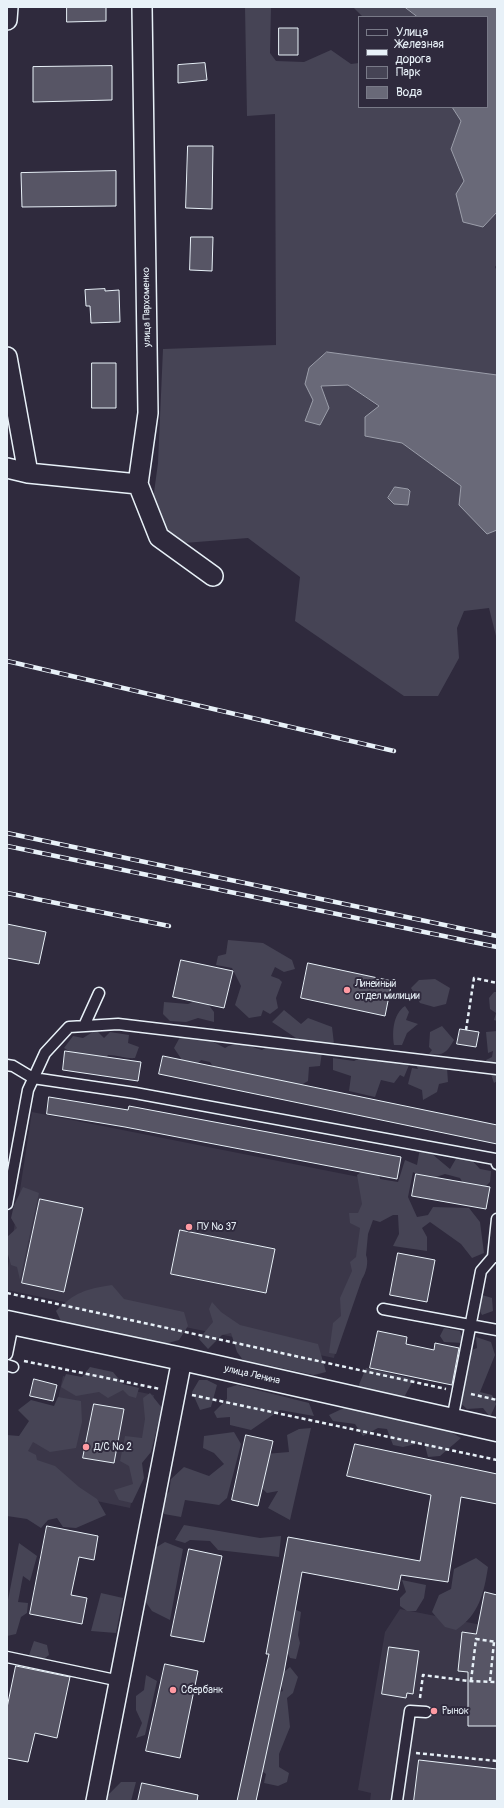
<!DOCTYPE html>
<meta charset="utf-8">
<style>
body{margin:0}
#map{position:relative;width:504px;height:1808px;overflow:hidden;background:#2f2a3d;font-family:Pangolin,sans-serif}
canvas{display:block}
.frame{position:absolute;inset:0;border:8px solid #e8f1f8;pointer-events:none}
.legend{position:absolute;left:358px;top:16px;width:130px;height:92px;box-sizing:border-box;background:#2f2a3d;border:1px solid #797a88;margin:0;padding:5px 7px;list-style:none;font-size:12px;color:#e8f1f8}
.legend li{display:flex;align-items:center;gap:8px;height:20px}
.legend b{width:20px;border:1px solid #797a88}
</style>
<div id="map">
<canvas width="504" height="1808"></canvas>
<div class="frame"></div>
<ul class="legend">
<li><b style="height:5px;background:#2f2a3d"></b>Улица</li>
<li><b style="height:5px;background:#e8f1f8"></b>Железная дорога</li>
<li><b style="height:11px;background:#464455"></b>Парк</li>
<li><b style="height:11px;background:#696978"></b>Вода</li>
</ul>
</div>
<script>
const ctx = document.querySelector('canvas').getContext('2d');
ctx.lineJoin = 'round';
function fill(path, color) { ctx.fillStyle = color; ctx.fill(path, 'evenodd'); }
function stroke(path, color, width, dash) { ctx.strokeStyle = color; ctx.lineWidth = width; ctx.lineCap = dash ? 'butt' : 'round'; ctx.setLineDash(dash || []); ctx.stroke(path); }
function drawText(font, color, halo, rows, align = 'center') {
  ctx.font = font + ' Pangolin,sans-serif'; ctx.lineWidth = 4; ctx.setLineDash([]); ctx.textBaseline = 'middle'; ctx.strokeStyle = halo; ctx.fillStyle = color; for (const [text, x, y, turn = 0] of rows) {
    ctx.save(); ctx.translate(x, y); ctx.rotate((+turn || 0) * Math.PI / 180); ctx.textAlign = isNaN(turn) ? turn : align; if (halo) ctx.strokeText(text, 0, 0); ctx.fillText(text, 0, 0); ctx.restore();
  }
}
fill(new Path2D(`
 M32,1112l342,68 -40,178 -327,-68v-16z
 M63,1376l91,19 -24,113 -110,-23 17,-81 19,4z
 M400,1609l97,19v173h-127l1,-8 -13,-3 27,-158z`), '#3b3749');
fill(new Path2D(`
 M245,7h26l-1,46 6,8 28,1 27,-12 20,14 8,-1v44h93l9,14 -10,28 13,32 -8,13 27,33 14,-15v52l-2,3 2,4v104l-170,-23 -22,32 8,16 -7,21 15,-35 27,-1 31,22 -14,29 37,7 59,43 -2,19 28,29 10,-4v110l-8,-32 -25,3 -7,17 2,30 -21,38h-34l-109,-75 5,-44 -52,-39 -64,5 -17,-13 -14,-30 5,-37 5,-114 113,-4 -1,-231 -28,2zM395,487l13,2 2,2 -2,14 -20,-7z
 M353,7h52l13,10h-55z
 M228,940l35,3 29,17 3,9 -11,3 -9,-5 -4,9 8,3 3,3 -6,16 2,10 -8,6 -7,-4 -2,6 -12,2 -14,-13 6,-19 -9,-18 -16,-3 2,-9 8,-2z
 M435,979l15,9 -4,16 -12,3 -14,-4 -9,-15 8,-8z
 M494,992h3v29l-3,-1 2,-7 -6,-4 -1,-11z
 M197,1000h8l9,12v10l-16,-4 -12,4 -16,-1 -7,-7 1,-12 24,2z
 M405,1006l4,6 -3,8 12,4 -11,9 -5,12h-8c-2,-13 -1,-31 11,-39z
 M284,1010l17,14 7,-6 24,9 2,17 -11,1 -3,21 -11,1 -1,14 -14,8 -77,-17 -7,-10 -9,-2 -8,9 -9,-6 -10,-15 6,-11 22,-1 23,12c13,-8 23,-2 37,2l6,-4 37,5 1,-11h-7l-27,-18z
 M442,1026l12,14c-7,12 -10,16 -25,14l3,-4 -3,-3 1,-15z
 M96,1030l8,8 6,-6 19,3 -1,8 11,4 -4,11c-8,1 -18,-3 -27,-3l-3,5 -31,-6 -10,-6 9,-12 10,2z
 M497,1031v50l-3,2 -8,-23 6,-3 1,-6 -5,2 -2,-21z
 M364,1056l13,6 2,-6 30,9 -5,12 -4,-2 -6,8 -13,-3 -6,17 -26,-6 2,-15 -18,-6v-12l21,3z
 M423,1057l24,11 1,14 -9,2 -2,8 -14,8 -1,-10 -14,-6 4,-16 6,1 -2,-4z
 M420,1148l12,6 18,15 7,-12 11,-1 12,13 11,2 -1,11 -7,7 -18,-2 -5,-9 -15,-4 -18,6 -14,-8 -5,25 9,20 11,-2 5,-8 36,1 11,14 4,31 -12,5 -11,-14 -31,-22 -8,6 5,9v14l-34,-5 6,-12 -1,-19h-5l-13,7 -7,-2 -5,14 -2,21c3,7 0,18 -4,24l-26,75 -7,-1 4,-30 8,-7 -1,-18 12,-27 -2,-9 6,-5 4,-29 -10,-5 -1,-10h9l4,-9 -5,-29 10,-7 12,3 1,8 18,3 7,-22 12,5z
 M23,1187l16,6 -19,87 -3,-13 -6,-2 -4,-14v-14l10,-9 -6,-10 3,-13z
 M112,1285l12,14 60,13 4,14 -9,14 -15,4 -102,-21 -6,-12c19,-19 30,-22 56,-26z
 M479,1294l13,4 1,13 -11,4 -5,-10z
 M212,1302l9,10 19,13 78,19 8,28 -12,3 -71,-15 -6,-8 -6,-19 -9,2 -14,14 -9,-10 14,-17 -4,-13z
 M444,1328l16,3 4,12 -20,-1 -4,-6z
 M476,1337l15,5 4,13 -15,37 12,3 4,9 -6,13 -7,-9 -16,1 -10,-9 5,-46 15,-6z
 M90,1367l23,5 10,12 16,4 -3,10 -7,-2 -6,-6 -15,8 -9,-6 -23,4 -15,-9 5,-13 16,3z
 M366,1368l48,11 -12,22 -31,-6 -13,-8z
 M199,1380h8l10,5 -6,22 -11,3 -8,-18z
 M237,1385l72,18 5,13 -34,-6 -29,20 -21,-5v-8l-13,1 -3,-6 13,-13v-11z
 M150,1393l12,15 -11,44 -9,11 2,15 -12,25 -13,-3 -5,-10 19,-6 -4,-18 -9,-5 5,-25 17,2 3,-19 -2,-21z
 M58,1397l23,4 1,21 -6,26 -26,4 -17,-10 -5,9 8,4 1,5 18,6 24,21 18,12 9,16 -30,13 -13,-1 -6,-9 -9,2 -7,8 -14,-9 -20,-3v-81l12,1 10,-15 -11,-11 13,-10 23,6z
 M346,1407l93,18 22,13 -21,18 -12,1 -4,-15 -21,5 -10,-2 -6,-16 -9,-1 -15,8 -8,-12 -22,-3 -4,-6z
 M311,1428l-21,92 -22,-12 10,-17 -11,2 -10,-9 8,-30 24,-2 -2,-17 12,-6z
 M234,1432l7,12 -14,54 -8,7 -34,-5 -4,17 -17,-3 -2,-18 7,-4 2,-13 13,-12 25,9 15,-12 -10,-11 -11,-5 1,-12z
 M184,1525l76,13 21,-2 -2,21 -61,-7 -8,-9 -20,-1 -5,3 -10,-3z
 M165,1542l18,7 -13,71 -18,-9 -9,-13 12,-50z
 M19,1543l18,13 -7,25 -7,-5 -5,26 10,1 -1,10 -6,4 -5,17 -9,2v-31z
 M476,1558l12,9c-4,26 -9,48 -32,63l-11,-3 -13,-15 7,-17 12,-6 3,-20z
 M402,1580l24,5 -2,13 -8,13h-9l-7,-5v-8l6,-6z
 M101,1593l22,5 -7,35 -25,-2z
 M292,1608l9,4 -3,23 2,8 -4,16 -6,-1 -4,-9z
 M34,1641l13,4 2,10 -11,8 -10,-5z
 M290,1667l8,10 -5,16 -6,5 3,29 -11,27v13l10,6 -2,9 -9,4 -14,-3 2,-9 -12,-9 17,-70 12,-4 -5,-14z
 M146,1675l11,6 -12,54 -9,3 6,-15 -6,-13v-14l8,-6z
 M121,1782h15l-5,19h-24v-5z`), '#464455');
const water = new Path2D(`
 M405,7h92v205l-14,15 -20,-5 -7,-28 8,-13 -13,-32 10,-28 -9,-14h35v-90h-69z
 M327,352l170,23v155l-10,4 -28,-29 2,-19 -59,-43 -37,-7v-19l14,-11 -31,-21 -27,1 8,22 -9,17 -15,-4 8,-21 -8,-16 4,-16z
 M395,487l13,2 2,2 -2,14 -14,-1 -6,-6z`);
fill(water, '#696978');
stroke(water, '#9c9fab', 1);
const building = new Path2D(`
 M67,7h39v14l-39,1z
 M279,28h19v27h-19z
 M205,63l2,17 -29,3v-18z
 M112,66v34l-79,2v-35z
 M188,146h25l-1,63 -26,-1z
 M116,171v35l-94,1 -1,-34z
 M191,237h22l-1,34 -22,-1z
 M105,289v2l14,-1 1,32 -29,1 -1,-17h-4l-1,-16z
 M92,363h24v45h-24z
 M7,924l39,8 -7,32 -32,-6z
 M181,960l52,11 -9,37 -51,-11z
 M308,963l84,18 -7,35 -84,-18z
 M460,1029l19,3 -3,15 -19,-3z
 M65,1051l76,11 -3,19 -75,-11z
 M163,1056l334,69v19l-338,-70z
 M49,1097l79,13 1,-4 272,51 -4,22 -272,-52 -78,-13z
 M416,1174l74,13 -4,22 -74,-13z
 M40,1199l43,9 -19,84 -42,-9z
 M180,1230l95,19 -9,44 -95,-19z
 M398,1253l37,7 -8,42 -37,-7z
 M378,1331l29,6 -1,7 28,6 1,-7 24,5 -7,37 -82,-17z
 M34,1379l23,6 -4,16 -23,-5z
 M94,1404l30,5 -10,54 -31,-5z
 M246,1435l27,6 -15,65 -26,-6z
 M355,1444l142,30v30l-36,-7 -13,85 -47,-7 -3,15 -96,-18 -18,100 -28,129h-19l32,-147h-3l22,-117 132,24 11,-66 -84,-19z
 M47,1526l51,10 -4,24 -15,-3 -8,38 16,3 -5,26 -52,-10z
 M189,1549l33,7 -18,86 -33,-6z
 M485,1592l12,3v131h-29v-54l-10,-1 4,-39 14,2z
 M389,1647l30,4 -6,43 -6,-1 -1,5 -24,-4z
 M165,1664l33,7 -18,87 -34,-7z
 M16,1666l54,11 -13,61 -22,-5 -7,29 -21,-4v-50z
 M419,1760l78,9v32h-83z
 M142,1783l56,12 -1,6h-59z`);
fill(building, '#575565');
stroke(building, '#e8f1f8', 1);
const service = new Path2D(`
 M84,1026l15,-33
 M7,1065l6,1 20,12 102,15 360,66 2,5
 M7,1204l21,-114 17,-37 24,-26 49,-3 379,45
 M493,1257l4,-38
 M383,1309l114,21
 M7,1354l6,-30
 M7,1365l6,2
 M452,1420l29,-149 12,-14h4
 M7,1657l113,24
 M397,1801l13,-90 16,1`);
const minor = new Path2D(`
 M142,7l6,406 -10,71 21,53 54,39
 M7,20l1,-13
 M7,357l21,116
 M7,468l21,5 110,11
 M96,1801l86,-442`);
const secondary = new Path2D(`
 M7,1322l175,37 315,71`);
stroke(service, '#e8f1f8', 13);
stroke(minor, '#e8f1f8', 22);
stroke(secondary, '#e8f1f8', 25);
stroke(new Path2D(`
 M466,1030l8,-52 23,5
 M7,1293l439,96
 M24,1361l136,28
 M471,1394l26,6
 M192,1395l305,65
 M471,1681l5,-42 21,3
 M490,1681l4,-39
 M420,1698l3,-23 46,6 28,1
 M416,1753l81,8`), '#e8f1f8', 2.5, [4, 3]);
stroke(service, '#2f2a3d', 10);
stroke(minor, '#2f2a3d', 19);
stroke(secondary, '#2f2a3d', 22);
const rail = new Path2D(`
 M7,661l387,90
 M7,833l490,103
 M7,846l490,101
 M7,893l162,33`);
stroke(rail, '#e8f1f8', 4.5);
stroke(rail, '#2f2a3d', 3, [9]);
for (const [x, y, r, color] of [
 [347,990,4,"#ff9aa2"],
 [189,1227,4,"#ff9aa2"],
 [86,1447,4,"#ff9aa2"],
 [173,1690,4,"#ff9aa2"],
 [434,1711,4,"#ff9aa2"]
]) { const dot = new Path2D(); dot.arc(x, y, r, 0, 2 * Math.PI); ctx.fillStyle = color; ctx.fill(dot); stroke(dot, '#2f2a3d', 1.5); }
drawText('10px', '#e8f1f8', '#2f2a3d', [
 ["улица Пархоменко",147,307,-91],
 ["улица Ленина",252,1375,13]
]);
drawText('10px', '#e8f1f8', '#2f2a3d', [
 ["Линейный",355,984],
 ["отдел милиции",355,996],
 ["ПУ № 37",197,1227],
 ["Д/С № 2",94,1447],
 ["Сбербанк",181,1690],
 ["Рынок",442,1711]
], 'left');
</script>
